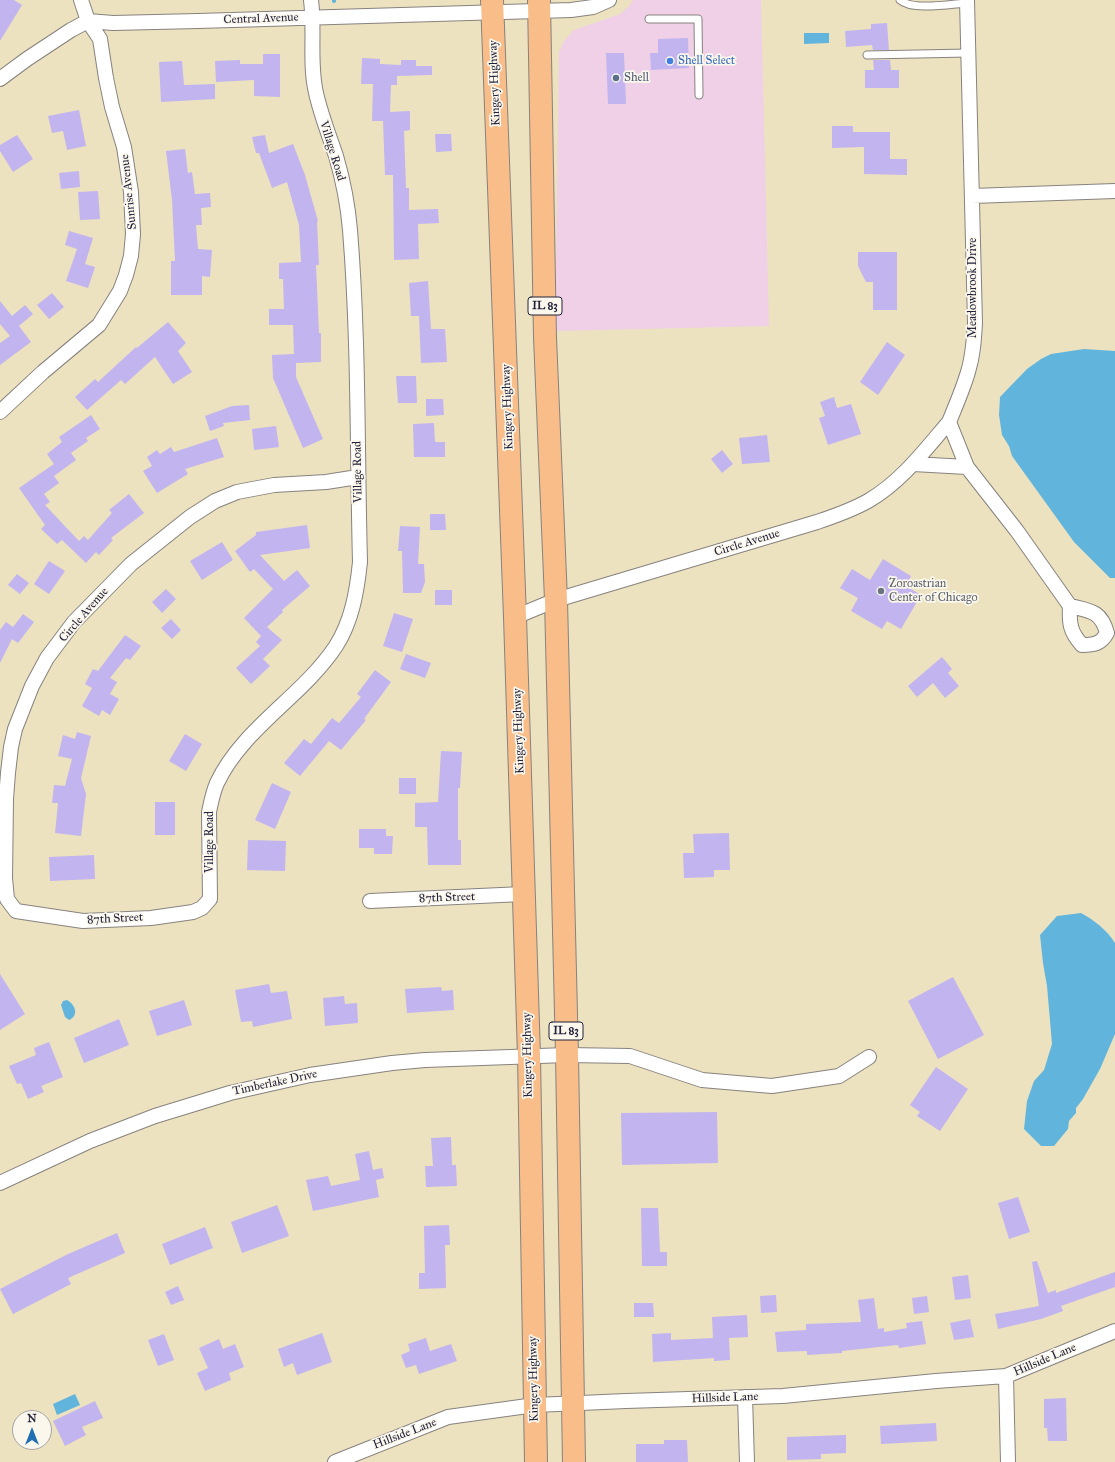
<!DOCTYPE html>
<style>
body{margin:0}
#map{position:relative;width:1115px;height:1462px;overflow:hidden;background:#ece2c0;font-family:"IM FELL Great Primer",serif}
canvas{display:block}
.north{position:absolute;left:12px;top:1410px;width:40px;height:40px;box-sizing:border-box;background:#fbf7ec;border:1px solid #a4a2a5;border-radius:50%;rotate:0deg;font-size:11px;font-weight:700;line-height:16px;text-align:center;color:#22223b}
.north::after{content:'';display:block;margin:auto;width:14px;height:18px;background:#1f6fb2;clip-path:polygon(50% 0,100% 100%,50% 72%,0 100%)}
</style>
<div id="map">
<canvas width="1115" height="1462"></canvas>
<div class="north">N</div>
</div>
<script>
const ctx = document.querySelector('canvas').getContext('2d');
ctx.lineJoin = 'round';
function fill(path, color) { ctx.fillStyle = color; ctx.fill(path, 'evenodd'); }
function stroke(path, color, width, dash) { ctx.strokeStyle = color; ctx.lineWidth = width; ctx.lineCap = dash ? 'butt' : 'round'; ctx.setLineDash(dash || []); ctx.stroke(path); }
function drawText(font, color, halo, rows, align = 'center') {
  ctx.font = font + ' "IM FELL Great Primer",serif'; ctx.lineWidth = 3.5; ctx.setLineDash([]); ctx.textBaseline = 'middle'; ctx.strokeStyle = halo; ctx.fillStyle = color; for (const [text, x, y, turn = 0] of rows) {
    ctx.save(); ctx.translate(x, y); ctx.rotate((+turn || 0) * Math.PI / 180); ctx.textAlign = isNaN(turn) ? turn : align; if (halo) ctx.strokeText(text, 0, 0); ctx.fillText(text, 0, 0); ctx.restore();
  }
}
fill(new Path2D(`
 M633,0h128l8,326 -214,5 4,-279 5,-11 10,-11 46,-16 9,-8z`), '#efd0e7');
fill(new Path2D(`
 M804,33h25v10l-25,1z
 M1084,349l31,2v227h-5l-36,-36 -62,-86 -3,-10 -7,-11 -3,-20 1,-18 27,-28 14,-10 10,-5z
 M1081,913c13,7 26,17 34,30v91l-15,35 -17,30 -7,9v5l-7,8 -1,8 -14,17h-13l-17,-17 3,-28 7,-20 10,-11 8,-26 -5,-58 -4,-23 -3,-28 17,-19z
 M67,1000c9,5 12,16 2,20l-4,-3 -4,-12 2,-4z
 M75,1394l5,11 -23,10 -4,-11z`), '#61b5dd');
stroke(new Path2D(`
 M334,0v1`), '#61b5dd', 4);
fill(new Path2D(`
 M0,0h14l8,5 -22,36z
 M887,23l2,27h-16l-1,-5 -26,2 -1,-16 26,-2v-5z
 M688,38l1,30 -38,2 -1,-17h8v-14z
 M606,53h18l2,51h-18z
 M263,54h17v43l-26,-1v-16l-38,2 -1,-21 25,-1v4h23z
 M362,58l18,1v5l21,1v-5h15v6h16v9l-35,1v9h-6l-1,27 20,-1v19l-6,1 2,57h3v22l29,-1 1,14 -21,1 1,35 -25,1 -1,-85h-8l-2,-54h-11l1,-37h-12z
 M873,60h17l1,10h8v18h-34v-18h9z
 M182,61l2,24 31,-1v15l-54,3 -2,-40z
 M79,110l7,36 -19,4 -4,-19 -11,2 -4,-17z
 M832,126h21v6h37v27h17v16l-43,-1v-27l-32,1z
 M435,134h16l1,17 -16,1z
 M17,135l16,24 -20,13 -13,-21v-6z
 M265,135l4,18 24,-9 12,31 13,46 -1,1 2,43h-3l3,68h2v29l-25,1v14l27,62 -20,9 -30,-70 -1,-23 22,-1 -1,-29h-24v-16h15l-1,-30h-4v-16l22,-1 -2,-37 -12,-43 -15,6 -13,-35h-3l-4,-16z
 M185,149l3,24 4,-1 3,22 15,-1 1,14 -10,1 1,17h-6l2,24 14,1 -2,27 -8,-1v19h-31v-34h4l-3,-61 -6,-49z
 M79,171l1,16 -19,2 -2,-16z
 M98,191l2,28 -20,1 -2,-28z
 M69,231l24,7 -8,26 10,3 -7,21 -22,-7 11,-32 -12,-4z
 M858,252h39v58h-24v-28h-7l-8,-16z
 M428,281l3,48h14l2,33 -26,1 -2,-47h-8l-2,-33z
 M52,293l12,14 -15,12 -12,-14z
 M0,301l12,15 13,-11 8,9 -14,12 12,16 -31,23v-22l10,-7 -10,-12z
 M168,322l18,21 -8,8 14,21 -19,12 -18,-27 -30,27 -4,-4 -34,30 -12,-13 20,-18 3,3 38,-35 1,1z
 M887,342l18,13 -27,40 -18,-13z
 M396,376h20l1,27h-19z
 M834,397l3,11 14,-4 10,30 -33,11 -9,-27 6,-2 -5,-14z
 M426,399h17l1,16 -18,1z
 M249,405l1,15 -27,3 1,3 -14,5 -5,-15 27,-10z
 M91,415l9,14 -14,9 2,3 -17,12 5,7 -22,16 5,7 -15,11 6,8 -5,3 34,36 5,-5 4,4 24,-27 -3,-3 20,-16 15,19 -33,25 2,2 -14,15 -3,-3 -10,11 -24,-23 -5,4 -16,-15 4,-4 -26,-37 35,-24 -7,-10 15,-12 -3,-5z
 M434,423l1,19h10v15h-31l-1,-33z
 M276,426l3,21 -25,3 -2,-21z
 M767,435l3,27 -28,2 -3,-26z
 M217,438l7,19 -39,12 3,5 -31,19 -14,-22 9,-5 -5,-9 10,-7 3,4 11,-7 3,5z
 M722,450l11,14 -11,9 -11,-14z
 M430,514h15l1,16h-16z
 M307,525l3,23 -50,7 24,26 13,-11 13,16 -28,24 1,2 -16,15 15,13 -19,19 7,7 -19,18 -15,-16 24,-22 -4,-4 5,-6 -17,-18 29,-29 -19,-20 -4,3 -15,-21 21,-16v-3z
 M400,526l20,1 -2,37h6l1,18 -4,11h-18l-1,-42h-4z
 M222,542l11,18 -31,20 -12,-19z
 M883,559l28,17 -5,10 15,9 -20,34 -14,-8 -5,8 -31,-18 7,-13 -18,-10 12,-19 18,11z
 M49,561l16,10 -16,23 -15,-10z
 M17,574l12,9 -9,11 -12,-9z
 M166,589l10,10 -14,14 -10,-11z
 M435,590h17v15h-17z
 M394,613l19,6 -11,33 -19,-6z
 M23,614l11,8 -16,21 -6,-4 -12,24v-33l6,-8 7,5z
 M171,619l10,11 -9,9 -11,-11z
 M125,635l16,11 -11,14 -4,-2 -16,20 7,4 -7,12 9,5 -9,16 -8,-5 -3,6 -17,-10 10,-18 -7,-4 8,-15 5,2z
 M406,654l25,9 -6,15 -25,-9z
 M942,657l10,12 -4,4 11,13 -14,12 -12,-15 -16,14 -9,-11z
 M375,670l16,12 -27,37 2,1 -25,30 -12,-9 -29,35 -16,-13 20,-24 7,5 21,-26 7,5 22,-26 -4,-3z
 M77,732l14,4 -10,42 5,16 -5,42 -26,-3 3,-30h-6l2,-18 11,1 7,-27 -14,-3 5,-21 12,4z
 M185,734l17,10 -16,27 -17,-10z
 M441,751l21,1 -2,36h-2v52h3v25h-33l-1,-38h-12v-24l23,-1z
 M399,778h17v16h-17z
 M272,783l19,9 -16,37 -20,-9z
 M155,802h20v33h-20z
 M359,829h27v7h7l-1,18h-18v-6h-15z
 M729,833l1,37h-16v7l-30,1 -1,-25h11l-1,-19z
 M248,840l38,1 -1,30 -38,-1z
 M94,855l1,24 -45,2 -1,-24z
 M0,974l25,40 -25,16z
 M953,977l31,58 -46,24 -30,-58z
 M269,984l2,9 16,-2 5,28 -39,8 -1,-6 -11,1 -6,-32z
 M441,987l1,4 11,-1 1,20 -47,3 -2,-24z
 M344,996l1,8 12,-1 1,20 -33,3 -2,-28z
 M184,1000l8,25 -35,11 -8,-25z
 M119,1019l10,26 -45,18 -10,-25z
 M49,1042l14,35 -22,9 3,6 -16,7 -7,-16 -4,1 -8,-18 27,-11 -2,-7z
 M936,1067l32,22 -28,42 -23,-15 3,-4 -10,-7z
 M717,1112l1,51 -96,2 -1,-52z
 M451,1137l1,28h4l1,21 -31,1 -1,-21h8l-2,-28z
 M369,1151l4,19 9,-2 2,10 -8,2 3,17 -66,14 -7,-31 22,-4 3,10 29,-6 -5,-26z
 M1018,1197l12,35 -21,7 -11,-36z
 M277,1205l12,31 -47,17 -11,-31z
 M641,1208h17l2,44h7v14h-25z
 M449,1225l1,20h-5l1,43 -27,1v-16h6l-1,-47z
 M205,1227l8,21 -43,17 -8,-21z
 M117,1233l8,20 -57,25 3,6 -58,30 -13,-25 68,-35z
 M1037,1261l11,32 8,-3v3l59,-21v15l-54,19 2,5 -22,8 -43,10 -3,-15 44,-8 -7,-44z
 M968,1275l3,23 -16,2 -3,-23z
 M178,1286l6,14 -13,5 -6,-13z
 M776,1295l1,17 -16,1 -1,-17z
 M927,1296l2,16 -15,2 -2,-16z
 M874,1298l4,31 6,-1v4l23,-4 -1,-5 16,-2 4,23 -27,4 -1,-3 -56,6v2l-35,2v-4l-30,1 -2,-20 31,-2v-6l55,-2 -3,-22z
 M634,1303h19l1,14h-20z
 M747,1315l1,22 -19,1 1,22 -16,1v-3l-61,4 -1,-28 19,-1v7l42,-2 -1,-21z
 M970,1319l4,18 -20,3 -4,-17z
 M322,1333l10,29 -35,13 -4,-12 -9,4 -6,-18z
 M164,1334l10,26 -16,6 -10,-26z
 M426,1338l4,13 21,-7 6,17 -38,13 -3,-9 -10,3 -5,-13 9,-4 -2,-7z
 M219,1339l4,10 12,-5 9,23 -15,6 2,7 -26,11 -8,-18 11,-5 -9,-20z
 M1066,1398l1,43h-19l-1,-13h-3v-29z
 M95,1401l8,17 -21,9 4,8 -21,11 -12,-25z
 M936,1423l1,18 -56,3 -1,-18z
 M846,1435v18l-25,1v5l-34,1v-23z
 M664,1440h23l1,22h-52v-18h28z`), '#c2b4ee');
const service = new Path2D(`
 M900,0c12,11 51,4 67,3
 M649,19h49l1,76
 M867,55l101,-2`);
const minor = new Path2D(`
 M311,0c4,31 -2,63 5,93 5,22 13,42 20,63 7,24 12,50 14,74 9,111 7,221 10,332 -3,29 -8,59 -24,84 -33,50 -93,82 -119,137 -4,9 -6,19 -8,29l1,87 -8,9 -9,4 -42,6 -68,3 -67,-10 -9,-12 -2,-21 1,-79 2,-26 3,-26 4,-18 17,-43 15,-28 27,-36 57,-58 59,-47 25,-16 22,-9 37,-7 52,-3 32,-5
 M967,0l8,323c-1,17 -2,33 -7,49 -5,17 -12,33 -19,50l18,45 50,64 53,75c-1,17 0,26 12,39 12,0 19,-1 25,-12 -6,-22 -16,-22 -37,-27
 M0,79l27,-20 44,-29 17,-9 25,2 85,-2 373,-11 22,-3 16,-7
 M972,196l143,-5
 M0,412l43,-40 56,-47 21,-34 6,-16 5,-19 2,-22 -2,-42 -7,-45 -12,-40 -6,-29 -6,-39 -12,-18 -7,-21
 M913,464l54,3
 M515,617l41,-17 261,-78c18,-6 35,-12 51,-21 33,-19 57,-51 81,-79
 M370,901l153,-7
 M0,1183l90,-42 65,-25 36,-11 39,-12 80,-18 82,-12 33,-3 142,-5 63,1 72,24 70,6 67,-10 30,-19
 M1006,1376l2,86
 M745,1397l2,65
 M335,1462l113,-45 87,-12 91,-4 157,-5 153,-15 70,-5 109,-45`);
const primary = new Path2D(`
 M492,0l23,617 14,439 7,406
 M539,0l6,337 11,263 11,455 7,407`);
stroke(service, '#87827e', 9);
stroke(minor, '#87827e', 16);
stroke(primary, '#87827e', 24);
stroke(service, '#fff', 7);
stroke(minor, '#fff', 14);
stroke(primary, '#f8bd89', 22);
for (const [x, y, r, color] of [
 [670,61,4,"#3f7fe0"],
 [616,78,4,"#5c6f8a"],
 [881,591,4,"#6b7280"]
]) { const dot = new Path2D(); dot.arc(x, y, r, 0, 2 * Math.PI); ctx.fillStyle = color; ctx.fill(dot); stroke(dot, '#fbf7ec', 1.5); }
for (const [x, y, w] of [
 [545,306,34],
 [566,1031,34]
]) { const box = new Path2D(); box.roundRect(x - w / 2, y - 9, w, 18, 3); ctx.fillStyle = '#fbf7ec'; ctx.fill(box); stroke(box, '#22223b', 1); }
drawText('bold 11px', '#22223b', null, [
 ["IL 83",545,306],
 ["IL 83",566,1031]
]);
drawText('12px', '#22223b', '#fbf7ec', [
 ["Central Avenue",261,19,-2],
 ["Kingery Highway",495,83,-92],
 ["Village Road",332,151,73],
 ["Sunrise Avenue",129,192,-96],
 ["Meadowbrook Drive",973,288,-90],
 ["Kingery Highway",508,407,-92],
 ["Village Road",358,472,-91],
 ["Circle Avenue",747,543,-17],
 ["Circle Avenue",84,615,-49],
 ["Kingery Highway",519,731,-92],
 ["Village Road",210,842,-90],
 ["87th Street",447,898,-2],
 ["87th Street",115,919,-3],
 ["Kingery Highway",528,1055,-91],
 ["Timberlake Drive",275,1083,-12],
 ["Hillside Lane",1045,1360,-23],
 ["Kingery Highway",534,1379,-91],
 ["Hillside Lane",725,1398,-2],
 ["Hillside Lane",405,1434,-21]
]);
drawText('12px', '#366cbe', '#fbf7ec', [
 ["Shell Select",678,61]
], 'left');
drawText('12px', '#4e5e75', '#fbf7ec', [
 ["Shell",624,78]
], 'left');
drawText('12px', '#5b616d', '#fbf7ec', [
 ["Zoroastrian",889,584],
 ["Center of Chicago",889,598]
], 'left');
</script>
